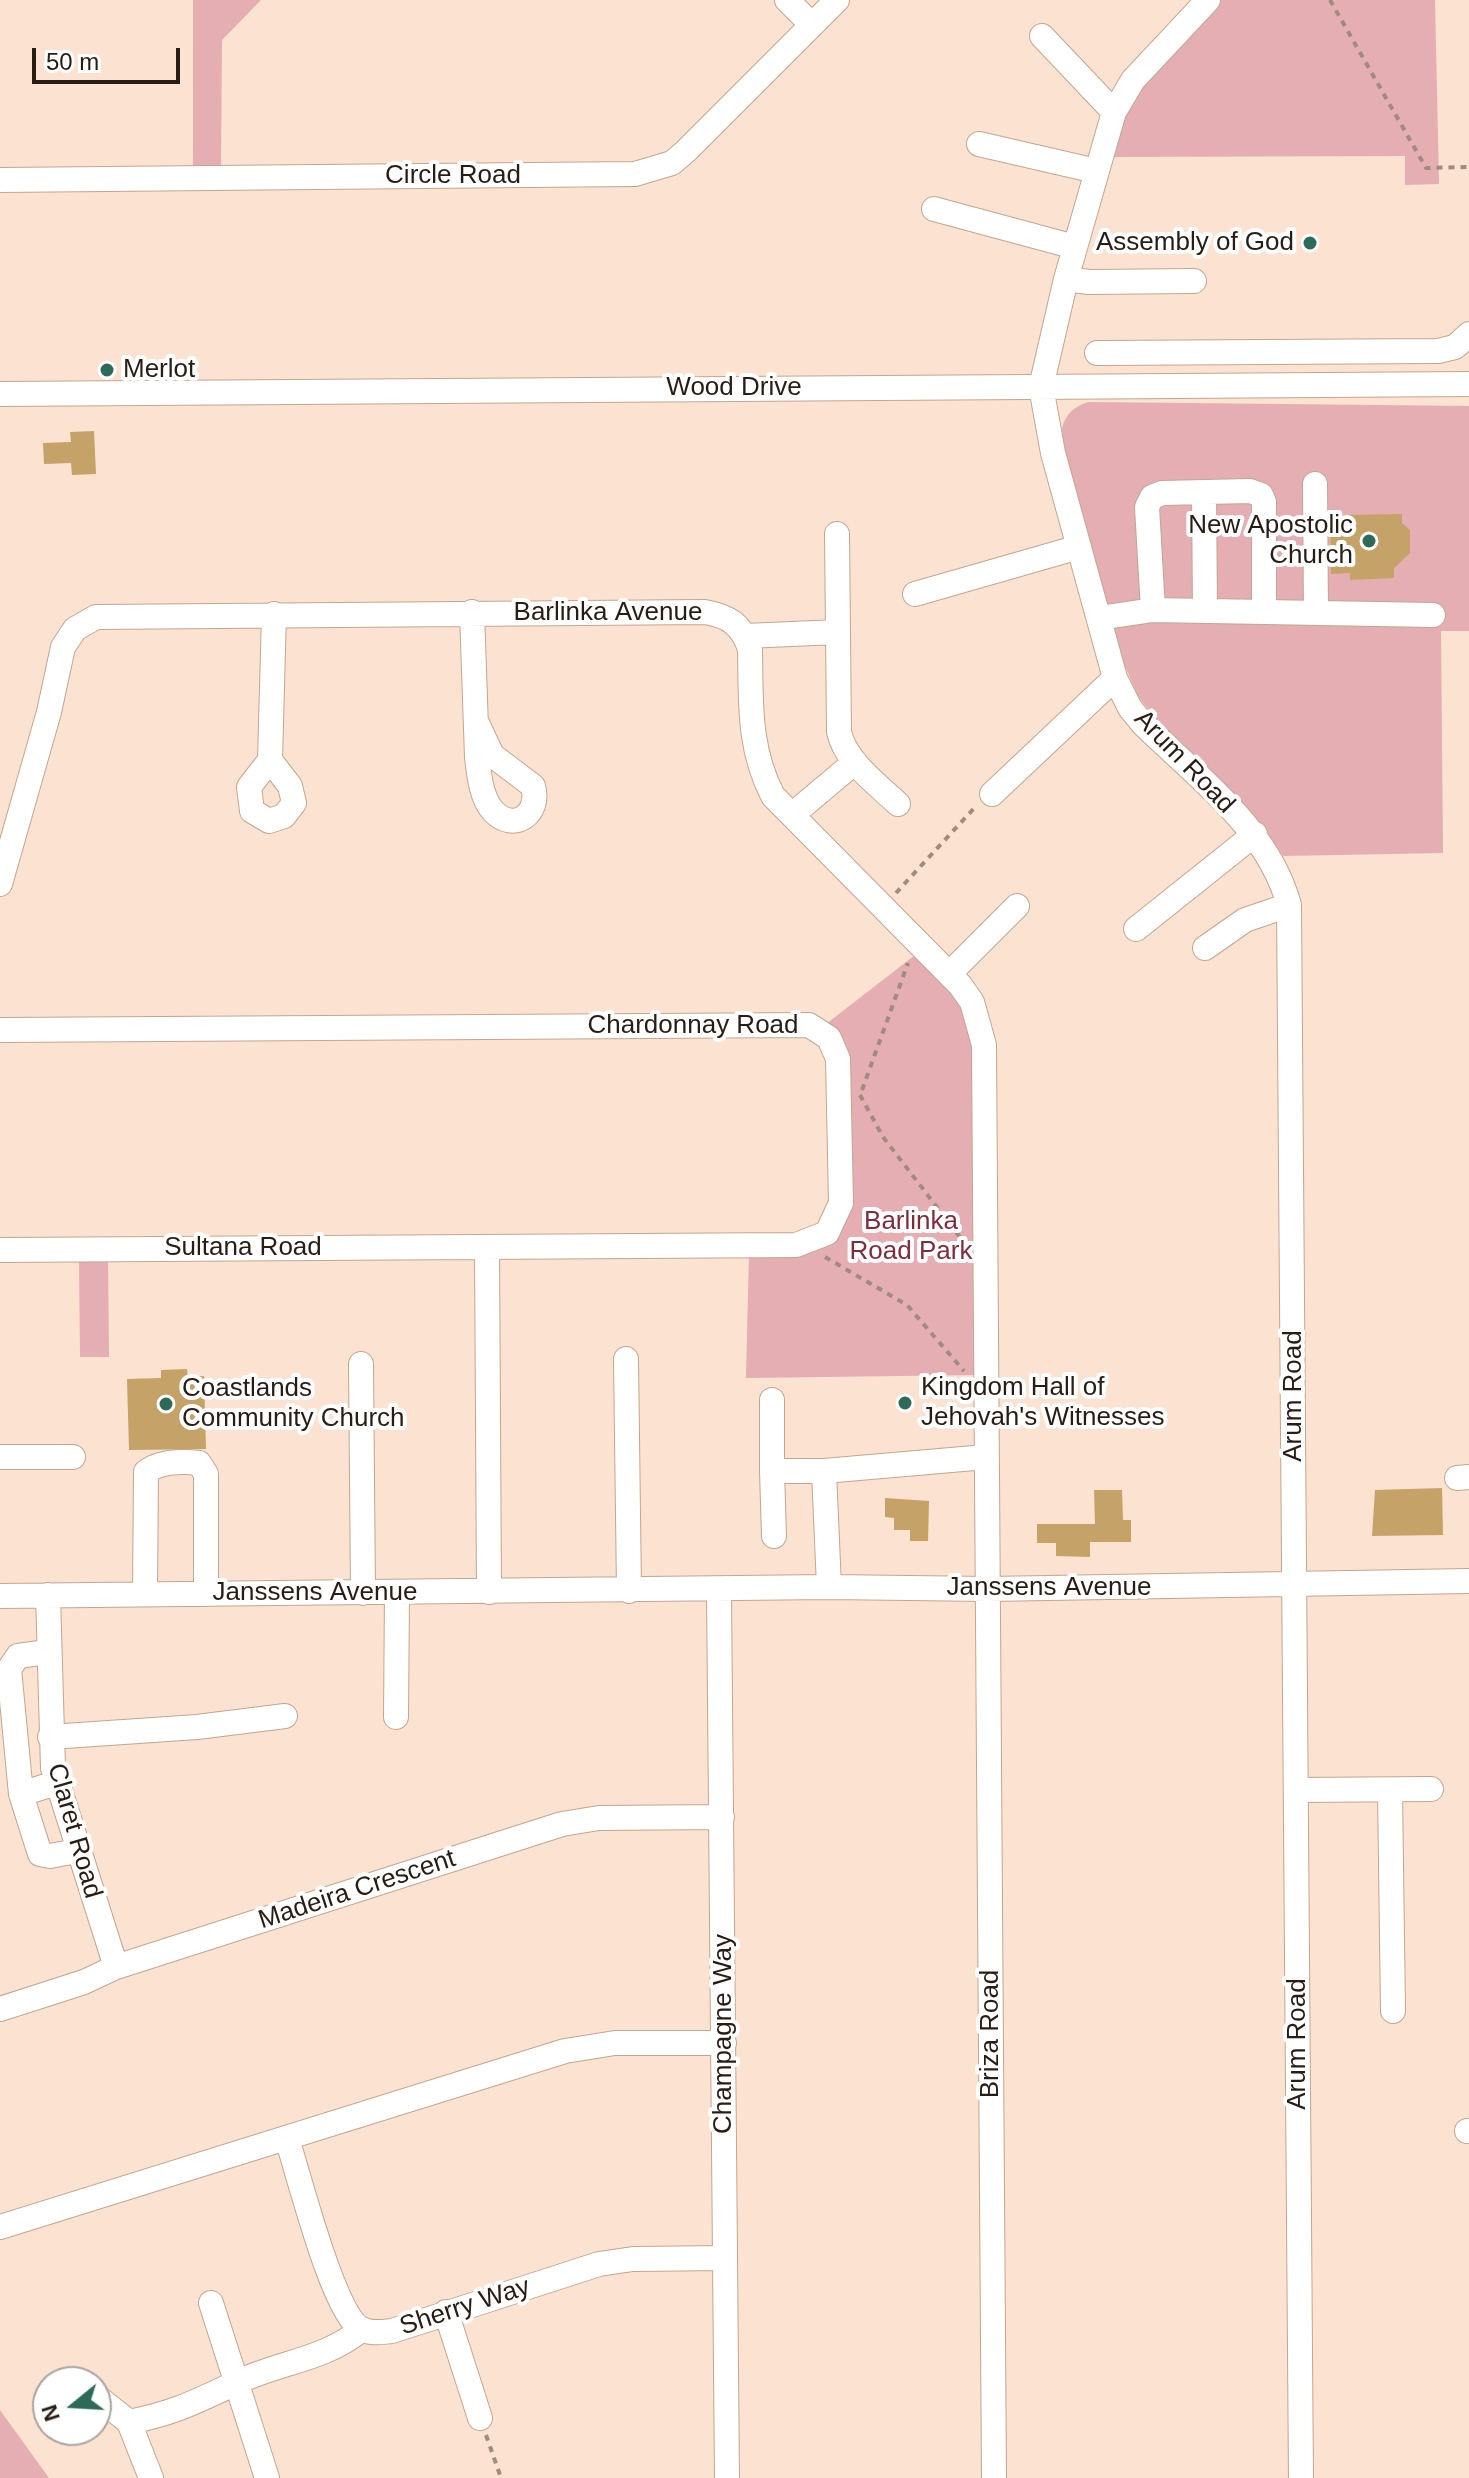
<!DOCTYPE html>
<style>
body{margin:0}
#map{position:relative;width:1469px;height:2478px;overflow:hidden;background:#fbe2d1;font-family:Arial,sans-serif}
canvas{display:block}
.north{position:absolute;left:32px;top:2366px;width:80px;height:80px;box-sizing:border-box;background:#fff;border:2px solid #a9a5a1;border-radius:50%;rotate:252deg;font-size:22px;font-weight:700;line-height:32px;text-align:center;color:#281d15}
.north::after{content:'';display:block;margin:auto;width:28px;height:36px;background:#2d6b58;clip-path:polygon(50% 0,100% 100%,50% 72%,0 100%)}
.scale{position:absolute;left:32px;top:48px;width:148px;height:36px;box-sizing:border-box;border:4px solid #281d15;border-top:0;padding-left:10px;font-size:24px;line-height:28px;white-space:nowrap;color:#281d15;-webkit-text-stroke:6px #fff;paint-order:stroke}
</style>
<div id="map">
<canvas width="1469" height="2478"></canvas>
<div class="north">N</div>
<div class="scale">50 m</div>
</div>
<script>
const ctx = document.querySelector('canvas').getContext('2d');
ctx.lineJoin = 'round';
function fill(path, color) { ctx.fillStyle = color; ctx.fill(path, 'evenodd'); }
function stroke(path, color, width, dash) { ctx.strokeStyle = color; ctx.lineWidth = width; ctx.lineCap = dash ? 'butt' : 'round'; ctx.setLineDash(dash || []); ctx.stroke(path); }
function drawText(font, color, halo, rows, align = 'center') {
  ctx.font = font + ' Arial,sans-serif'; ctx.lineWidth = 8; ctx.setLineDash([]); ctx.textBaseline = 'middle'; ctx.strokeStyle = halo; ctx.fillStyle = color; for (const [text, x, y, turn = 0] of rows) {
    ctx.save(); ctx.translate(x, y); ctx.rotate((+turn || 0) * Math.PI / 180); ctx.textAlign = isNaN(turn) ? turn : align; if (halo) ctx.strokeText(text, 0, 0); ctx.fillText(text, 0, 0); ctx.restore();
  }
}
fill(new Path2D(`
 M193,0h68l-39,40 -1,127h-28z
 M1220,0h215l4,184 -34,1v-29l-295,1 24,-64z
 M1089,402l380,4v225h-28l2,222 -160,3 -16,-24 -109,-110 -20,-26 -14,-32 -63,-225c0,-19 9,-32 28,-37z
 M919,952l34,36 20,42 4,345 -231,3 3,-125 87,-16 14,-24 -24,-189z
 M79,1259h29l1,98h-29z
 M0,2410l49,68h-49z`), '#e4aeb2');
fill(new Path2D(`
 M94,431l2,43 -24,1 -1,-12 -27,1 -1,-21 28,-1 -1,-10z
 M1402,514v9l8,7v23l-16,15v10l-44,2v-7l-19,1 -1,-53h12l1,-6z
 M187,1369l1,8 16,-1 2,73 -77,1 -2,-71 34,-1v-8z
 M1442,1488l1,47 -71,1 3,-46z
 M1094,1490h28l1,30h8v22h-41v15l-34,-1v-13h-19v-19h58z
 M885,1498l44,3 -1,40h-18v-11h-16v-12l-9,-1z`), '#c5a368');
const minor = new Path2D(`
 M787,0l25,25
 M1208,0l-75,80 -19,32 -48,167 -25,108 12,66 62,225 15,30 13,16c55,54 125,104 146,181l12,1573
 M1042,36l72,76
 M979,144l117,27
 M0,180l635,-6 37,-11 14,-12 151,-151
 M934,209l141,38
 M1066,279l23,3 105,-1
 M1097,353l341,-2 17,-4 14,-13
 M0,394l1469,-10
 M1315,484l1,129
 M1204,492l1,119
 M837,534l2,198c7,30 37,51 59,72
 M915,594l164,-47
 M1153,610l-6,-103 5,-10 10,-4 88,-2 11,4 3,7v110
 M472,612l5,145c2,17 4,41 16,54 21,22 48,3 40,-25l-41,-31 -15,-32
 M1099,618l54,-8 280,5
 M745,636l93,-4
 M270,760l20,26 4,17 -10,13 -15,5 -17,-10 -3,-24 21,-27 4,-146
 M992,794l123,-116
 M792,815l63,-53
 M0,884l49,-172 14,-65 12,-18 21,-12 609,-5c24,4 37,13 45,37 1,53 -2,99 23,147l187,189 12,17 12,43 10,1433
 M1136,929l119,-95
 M1205,948l40,-28 44,-15
 M949,974l68,-68
 M0,1030l809,-5 20,13 9,21 3,144 -14,30 -31,12 -796,5
 M487,1247l2,345
 M626,1359l3,232
 M361,1364l2,229
 M772,1400v71h52l5,116
 M0,1457h73
 M772,1471l2,65
 M824,1471l162,-14
 M1457,1478l12,-1
 M719,1590l8,888
 M145,1594l1,-122c14,-11 35,-11 53,-9l7,11v120
 M48,1595l5,173 63,199
 M0,1596l829,-9 159,2 481,-8
 M47,1652l-29,4 -9,13 12,125 35,-11
 M396,1717l1,-125
 M50,1737l147,-10 88,-11
 M1297,1790l134,-1
 M1390,1790l3,221
 M21,1794l19,60 10,2 27,-5
 M0,2009l84,-27 32,-15 446,-143 37,-6 123,-1
 M1467,2131h2
 M287,2139c12,36 46,174 74,190 10,5 20,3 31,2l207,-67 34,-5 92,-1
 M0,2227l565,-176 50,-8h109
 M211,2303l56,175
 M446,2312l34,106
 M96,2396l33,26c46,-9 68,-21 109,-40 41,-20 87,-22 124,-53
 M129,2422l22,56`);
stroke(minor, '#c3a691', 26);
stroke(new Path2D(`
 M1330,0l96,168 43,-1
 M896,893l81,-88
 M862,1090l46,-127
 M860,1095l23,42 80,104
 M825,1257l82,48 57,66
 M486,2435l15,43`), '#9f8c7f', 4, [6, 6]);
stroke(minor, '#fff', 24);
for (const [x, y, r, color] of [
 [1310,243,8,"#2d6b58"],
 [107,370,8,"#2d6b58"],
 [1369,541,8,"#2d6b58"],
 [905,1403,8,"#2d6b58"],
 [166,1404,8,"#2d6b58"]
]) { const dot = new Path2D(); dot.arc(x, y, r, 0, 2 * Math.PI); ctx.fillStyle = color; ctx.fill(dot); stroke(dot, '#fff', 3); }
drawText('26px', '#281d15', '#fff', [
 ["Circle Road",453,176],
 ["Wood Drive",734,388],
 ["Barlinka Avenue",608,613],
 ["Arum Road",1184,762,46],
 ["Chardonnay Road",693,1026],
 ["Sultana Road",243,1248],
 ["Arum Road",1294,1396,-90],
 ["Janssens Avenue",1049,1588],
 ["Janssens Avenue",315,1593],
 ["Claret Road",74,1831,74],
 ["Madeira Crescent",357,1890,-18],
 ["Champagne Way",724,2034,-90],
 ["Briza Road",991,2034,-90],
 ["Arum Road",1298,2044,-90],
 ["Sherry Way",465,2307,-18]
]);
drawText('26px', '#281d15', '#fff', [
 ["Assembly of God",1294,243,"right"],
 ["Merlot",123,370],
 ["New Apostolic",1353,526,"right"],
 ["Church",1353,556,"right"],
 ["Kingdom Hall of",921,1388],
 ["Jehovah's Witnesses",921,1418],
 ["Coastlands",182,1389],
 ["Community Church",182,1419]
], 'left');
drawText('26px', '#802b3a', '#fff', [
 ["Barlinka",911,1222],
 ["Road Park",911,1252]
]);
</script>
